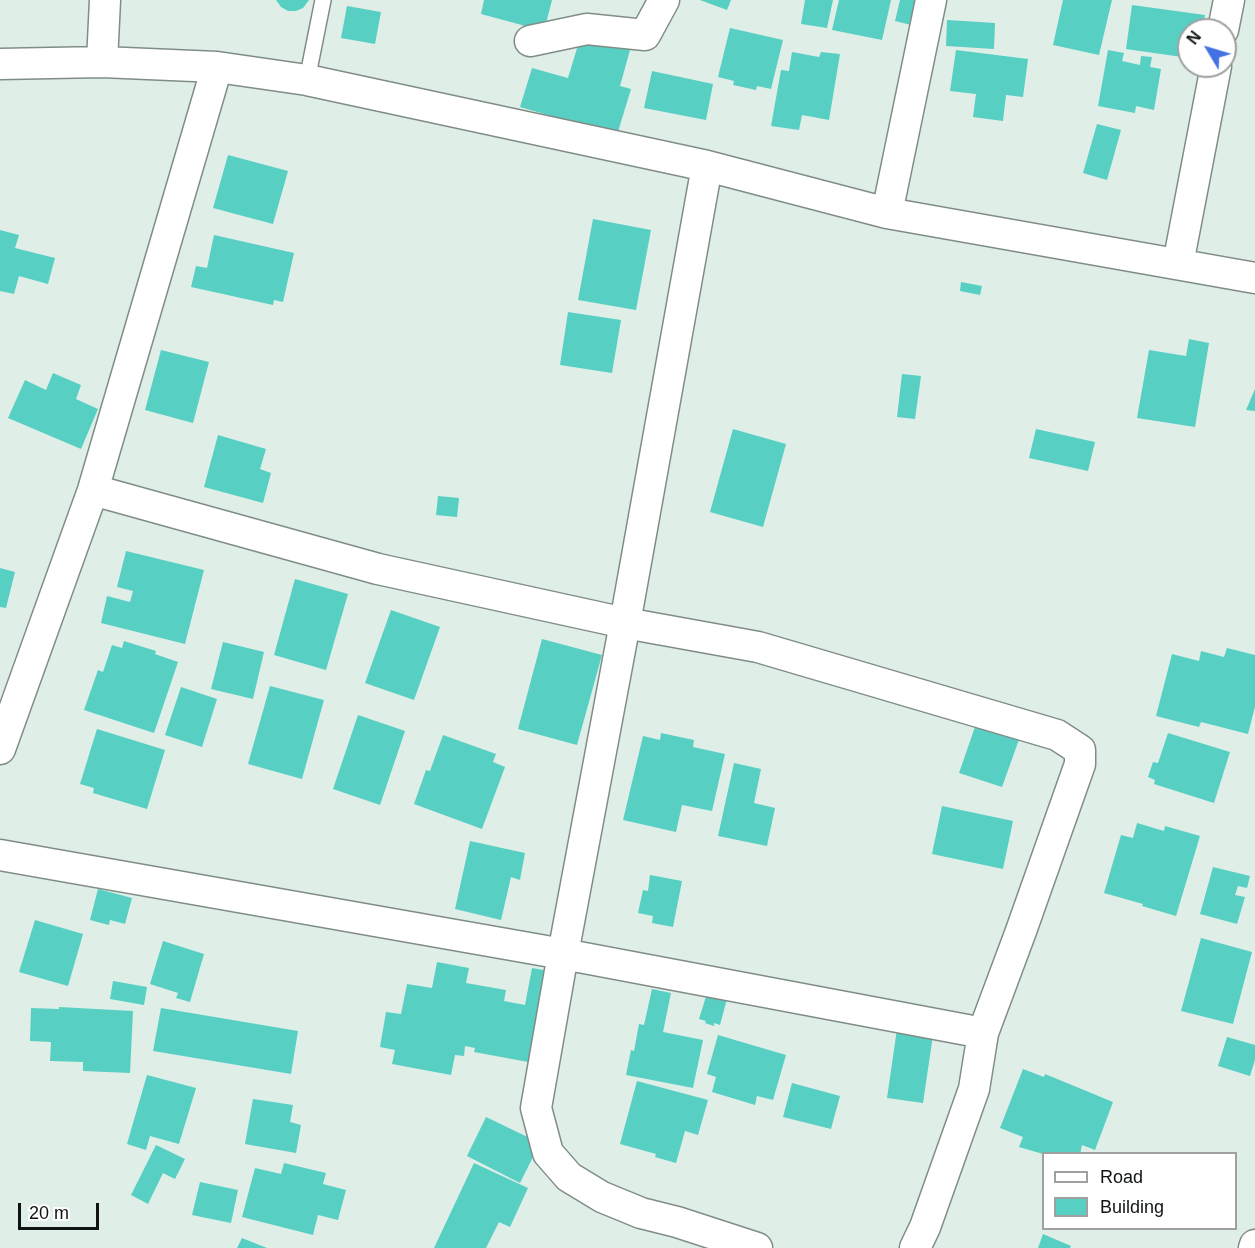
<!DOCTYPE html>
<style>
body{margin:0}
#map{position:relative;width:1255px;height:1248px;overflow:hidden;background:#e0eee8;font-family:Helvetica,sans-serif}
canvas{display:block}
.legend{position:absolute;left:1042px;top:1152px;width:195px;height:78px;box-sizing:border-box;background:#fff;border:2px solid #9fa1a0;margin:0;padding:8px 10px;list-style:none;font-size:18px;color:#0f1412}
.legend li{display:flex;align-items:center;gap:12px;height:30px}
.legend b{width:30px;border:2px solid #9fa1a0}
.north{position:absolute;left:1177px;top:18px;width:60px;height:60px;box-sizing:border-box;background:#fff;border:2px solid #9fa1a0;border-radius:50%;rotate:308deg;font-size:16px;font-weight:700;line-height:24px;text-align:center;color:#0f1412}
.north::after{content:'';display:block;margin:auto;width:21px;height:27px;background:#4371e3;clip-path:polygon(50% 0,100% 100%,50% 72%,0 100%)}
.scale{position:absolute;left:18px;top:1203px;width:81px;height:27px;box-sizing:border-box;border:3px solid #0f1412;border-top:0;padding-left:8px;font-size:18px;line-height:21px;white-space:nowrap;color:#0f1412;-webkit-text-stroke:4px #fff;paint-order:stroke}
</style>
<div id="map">
<canvas width="1255" height="1248"></canvas>
<ul class="legend">
<li><b style="height:8px;background:#fff"></b>Road</li>
<li><b style="height:16px;background:#57cfc3"></b>Building</li>
</ul>
<div class="north">N</div>
<div class="scale">20 m</div>
</div>
<script>
const ctx = document.querySelector('canvas').getContext('2d');
ctx.lineJoin = 'round';
function fill(path, color) { ctx.fillStyle = color; ctx.fill(path, 'evenodd'); }
function stroke(path, color, width, dash) { ctx.strokeStyle = color; ctx.lineWidth = width; ctx.lineCap = dash ? 'butt' : 'round'; ctx.setLineDash(dash || []); ctx.stroke(path); }
fill(new Path2D(`
 M276,0h33l-6,8 -7,3h-8l-7,-4z
 M484,0h68l-8,31 -63,-17z
 M700,0h31l-4,10z
 M805,0h28l-6,28 -26,-4z
 M839,0h52l-9,40 -50,-10z
 M900,0h17l-6,25 -16,-4z
 M1063,0h49l-13,55 -46,-10z
 M1132,5l73,10 -3,15h-13v28l-63,-9z
 M347,6l34,6 -6,32 -34,-6z
 M947,20l48,3 -1,26 -48,-3z
 M730,28l53,12 -12,49 -14,-3 -1,4 -23,-5 1,-4 -16,-4z
 M581,35l49,15 -10,36 11,3 -14,46 -97,-28 12,-39 36,10z
 M956,50l72,9 -5,38 -17,-2 -3,26 -30,-4 3,-23 -26,-3z
 M1108,50l16,3 -2,8 18,4 1,-9 11,1 -2,10 11,2 -7,41 -18,-4 -1,7 -37,-7z
 M792,52l27,5 2,-5 19,2 -11,66 -27,-5 -3,15 -28,-4 10,-56 8,1z
 M652,71l61,13 -7,36 -62,-12z
 M1097,124l24,6 -14,50 -24,-7z
 M228,155l60,16 -15,53 -60,-16z
 M593,219l58,11 -15,80 -58,-10z
 M0,230l19,5 -4,13 40,10 -7,26 -29,-8 -5,18 -14,-3z
 M214,235l80,18 -11,49 -9,-2 -1,5 -82,-18 5,-21 11,2z
 M961,282l21,4 -2,9 -20,-4z
 M568,312l53,8 -9,53 -52,-8z
 M1189,339l20,4 -14,84 -58,-9 12,-68 37,6z
 M161,350l48,12 -16,61 -48,-13z
 M53,373l28,12 -5,14 22,10 -17,40 -73,-31 17,-38 21,10z
 M902,374l19,2 -6,43 -18,-2z
 M1255,389v22l-9,-1z
 M733,429l53,15 -23,83 -53,-15z
 M1036,429l59,13 -7,29 -59,-13z
 M218,435l48,14 -6,20 11,4 -8,30 -59,-16z
 M438,496l21,2 -2,19 -21,-2z
 M126,551l78,19 -19,74 -84,-21 6,-27 23,6 3,-11 -16,-4z
 M0,568l15,4 -9,36 -6,-1z
 M295,579l53,15 -22,76 -52,-15z
 M391,610l49,17 -26,73 -49,-17z
 M542,639l60,16 -25,90 -59,-16z
 M124,641l32,10 -1,3 23,8 -24,71 -70,-23 14,-40 5,2 9,-27 10,3z
 M223,642l41,10 -11,47 -42,-10z
 M1227,648l28,7v52l-7,27 -47,-12 -2,5 -43,-11 16,-62 27,7 2,-10 23,6z
 M270,686l54,14 -22,79 -54,-15z
 M181,687l36,12 -15,48 -37,-12z
 M358,715l47,16 -25,74 -47,-16z
 M976,724l45,10 -19,53 -43,-14z
 M97,729l68,21 -18,59 -54,-16 1,-5 -14,-4z
 M661,733l33,7 -1,7 32,7 -13,57 -30,-6 -6,27 -53,-12 20,-84 17,4z
 M1168,733l62,19 -16,51 -60,-19 1,-4 -7,-3 5,-15 5,1z
 M443,735l53,19 -3,8 12,5 -23,62 -68,-25 12,-34 4,1z
 M734,763l27,6 -7,34 21,5 -8,38 -49,-10z
 M942,806l71,15 -10,48 -71,-15z
 M1137,823l27,8 1,-5 35,10 -24,80 -34,-10 1,-2 -39,-11 17,-58 12,3z
 M470,841l55,12 -5,27 -9,-3 -10,43 -46,-11z
 M1213,867l37,9 -3,12 -9,-2 -3,9 10,2 -8,27 -37,-10z
 M650,875l32,6 -9,46 -21,-4 1,-7 -15,-3 5,-23 5,1z
 M98,889l34,9 -7,26 -15,-4 -1,5 -19,-5z
 M35,920l48,14 -15,52 -49,-14z
 M1201,938l51,14 -19,72 -52,-13z
 M163,941l41,13 -14,48 -14,-4 2,-5 -28,-9z
 M437,962l32,6 -3,15 40,7 -2,11 21,4 7,-37 24,4 -17,92 -65,-12 1,-4 -10,-2 -1,10 -9,-1 -4,20 -59,-11 3,-14 -15,-3 6,-35 15,2 6,-30 25,4z
 M113,981l34,6 -3,18 -34,-6z
 M652,989l19,4 -8,39 40,8 -10,48 -67,-13 5,-25 3,1 5,-27 5,1z
 M708,990l20,5 -8,30 -6,-2v3l-9,-3 1,-2 -7,-2z
 M59,1007l74,4 -3,62 -47,-2v-9l-33,-1 1,-19 -21,-1 1,-33 28,1z
 M161,1008l137,23 -7,43 -138,-23z
 M897,1029l36,6 -10,68 -36,-5z
 M718,1035l68,20 -13,45 -16,-4 -2,9 -43,-13 4,-15 -9,-3z
 M1227,1037l28,8v15l-5,16 -32,-10z
 M1023,1069l21,8 1,-3 68,28 -18,48 -13,-5 -2,9h-37l-24,-7 4,-10 -23,-9z
 M147,1075l49,13 -17,56 -29,-8 -4,14 -19,-6z
 M637,1081l71,19 -10,35 -13,-4 -9,32 -21,-6 1,-3 -36,-10z
 M792,1083l48,13 -9,33 -48,-12z
 M253,1099l40,6 -3,17 11,3 -5,28 -51,-9z
 M486,1117l54,26 -20,40 -53,-27z
 M156,1145l29,14 -10,20 -12,-6 -15,31 -17,-9z
 M284,1163l42,10 -3,11 23,6 -8,30 -20,-5 -5,20 -71,-18 13,-49 26,6z
 M474,1163l54,25 -18,39 -11,-5 -13,26h-52z
 M200,1182l38,8 -7,33 -39,-8z
 M1043,1234l28,12 -1,2h-32z
 M242,1238l25,10h-30z`), '#57cfc3');
const lane = new Path2D(`
 M307,80l16,-80`);
const street = new Path2D(`
 M1223,30l6,-30
 M530,41l57,-12 58,6 19,-35
 M102,62l3,-62
 M0,64l102,-2 115,5 90,13 400,86 180,47 368,65
 M707,166l-82,457 -62,331 -27,154 12,45 21,24 33,20 39,16 36,9 80,26
 M887,213l44,-213
 M1178,264l38,-198
 M93,490l285,79 247,54 133,24 299,88 23,15v14l-59,167 -38,102 -9,56 -49,138 -10,21
 M0,749l93,-259 124,-423
 M0,855l563,99 420,79
 M1254,1248l1,-3`);
stroke(lane, '#808d87', 18);
stroke(street, '#808d87', 33);
stroke(lane, '#fff', 15);
stroke(street, '#fff', 30);
</script>
